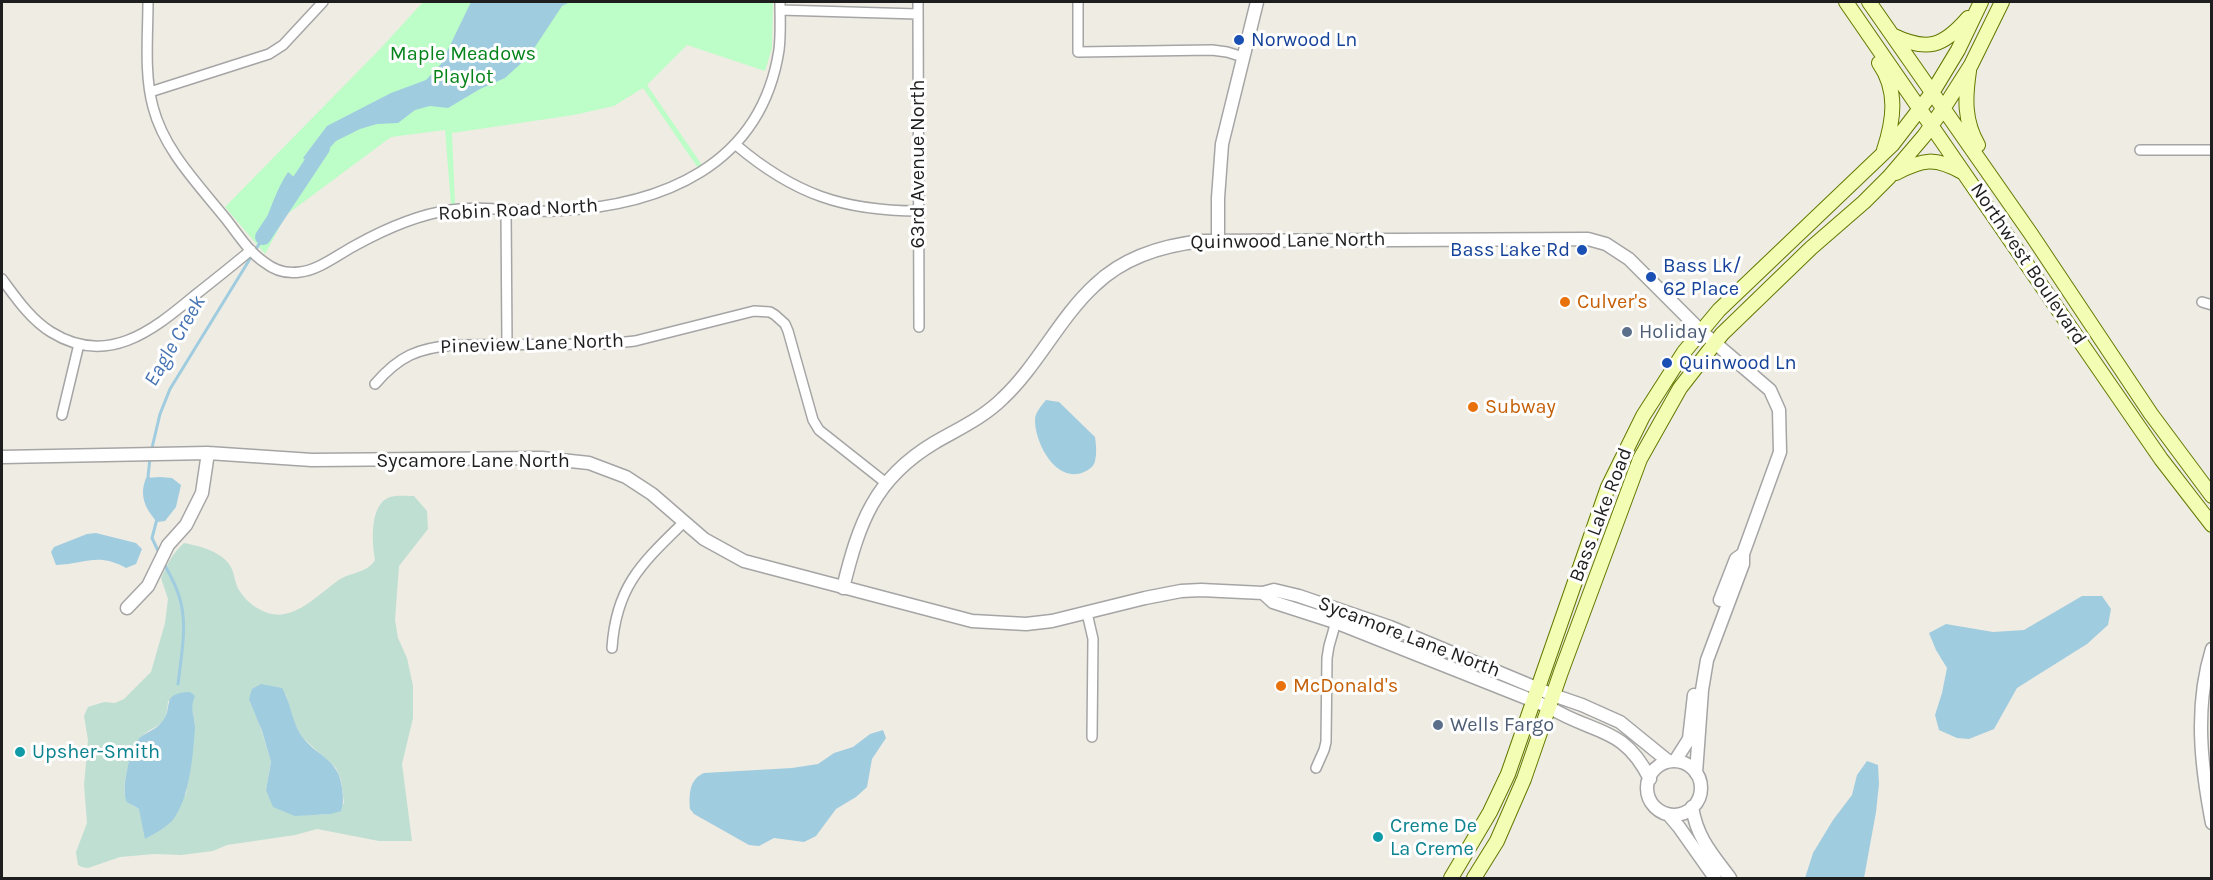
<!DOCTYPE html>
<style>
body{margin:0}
#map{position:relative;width:2213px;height:880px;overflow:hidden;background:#efece3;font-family:Karla,sans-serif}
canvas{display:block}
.frame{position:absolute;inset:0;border:3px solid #1e1e1e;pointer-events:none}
</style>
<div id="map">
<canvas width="2213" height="880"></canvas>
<div class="frame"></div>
</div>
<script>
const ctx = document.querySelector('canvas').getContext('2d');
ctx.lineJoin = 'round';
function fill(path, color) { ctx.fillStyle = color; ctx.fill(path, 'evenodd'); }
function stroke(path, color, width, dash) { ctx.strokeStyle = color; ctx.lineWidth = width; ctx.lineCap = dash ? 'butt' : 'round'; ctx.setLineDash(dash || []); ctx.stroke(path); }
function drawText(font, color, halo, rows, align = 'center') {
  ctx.font = font + ' Karla,sans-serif'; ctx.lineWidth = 6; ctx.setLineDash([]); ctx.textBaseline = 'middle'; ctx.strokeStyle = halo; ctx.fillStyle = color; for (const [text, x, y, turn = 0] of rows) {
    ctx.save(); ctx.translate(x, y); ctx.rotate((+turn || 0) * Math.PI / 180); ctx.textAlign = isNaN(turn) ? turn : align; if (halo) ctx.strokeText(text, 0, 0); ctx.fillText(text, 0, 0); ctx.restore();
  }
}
fill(new Path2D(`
 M414,496l13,15 1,18 -29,37 -4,54 3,18 9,20 6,28v32l-11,46 10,77h-33l-62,-12 -22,6 -68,10 -14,6 -32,4 -27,-1 -34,3 -32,11 -6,-1 -4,-2 -2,-13 11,-29 -3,-38 4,-45 -4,-24 4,-9 16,-5 11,1 9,-4 27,-27 14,-49 3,-24 -7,-21c6,-14 12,-25 23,-35 15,3 36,8 45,21 6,8 5,18 10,26 5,8 12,15 20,19 29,18 55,-11 77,-27 12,-10 31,-8 39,-22 -3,-17 -6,-56 15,-63 7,-2 17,-1 24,-1zM286,694l8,30 9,14 33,30 5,12 3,23 -13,11 -19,1 -46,-25 5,-28 -14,-46zM168,701l23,6 4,15 -9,72 -47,15c-3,-2 -10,-5 -12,-8 -8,-9 4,-54 12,-62 16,-17 27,-8 29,-38z`), '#bfdfd3');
fill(new Path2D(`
 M423,2h350l-1,46 -7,23 -78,-26 -40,40 55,80 -4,3 -55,-80 -29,18 -40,9 -122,18 3,71h-4l-6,-74 -54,7 -105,78 -21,39 -40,-47 155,-158z`), '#bdfdc7');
fill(new Path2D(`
 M471,2h99l-8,4 -33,50 -24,22 -25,11 -32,19 -18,-2 -15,4 -17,13 -21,1 -17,5 -24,12 -23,25 -10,-8 24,-32 64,-33 35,-13 15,-16z
 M288,172l14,12 -11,22 -13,12 -11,20 -4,-1 -2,-4c8,-20 15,-43 27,-61z
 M1046,400l13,2 36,35c1,7 2,17 0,24 -1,5 -5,8 -9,10 -28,15 -51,-26 -51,-51 0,-7 6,-14 11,-20z
 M160,477l12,1 9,7 -5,22 -11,14 -8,1c-12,-14 -18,-26 -11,-44z
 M96,533l40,10 6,6 -6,15 -10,4c-28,-16 -41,-4 -70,-3l-5,-13 3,-5 33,-13z
 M2082,596h20l9,13 -3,16 -21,19 -70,44 -23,41 -25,10 -12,-1 -18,-8 -4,-15 7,-22 5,-25 -11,-18 -7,-17 17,-9 47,8 31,-2z
 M261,684l21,4c9,14 9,32 19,47 14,21 38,23 41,53 1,9 2,14 -1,23l-10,3 -36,2 -22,-9 -7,-17 5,-28 -9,-31 -13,-32 3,-10z
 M190,692l5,4c-6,15 0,18 0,31 -2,28 -5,72 -23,94 -7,7 -18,13 -27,18l-6,-30c-3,-2 -9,-5 -12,-7 -7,-10 3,-53 11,-62 5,-7 16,-9 22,-16 16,-16 -2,-31 30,-32z
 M883,730l3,8 -14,21 -5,28 -11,10 -20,12 -20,27 -12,6 -30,-4 -15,8 -10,-1 -55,-31 -4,-5c-1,-14 -1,-30 14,-36l88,-5 26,-4 16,-11 19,-6 17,-13z
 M1867,761l11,4 1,19 -3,28 -12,66h-59l8,-25 20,-33 19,-25 5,-20z`), '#a0cce0');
stroke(new Path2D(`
 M151,452l9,-38 10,-25 94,-153
 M150,458l-2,19 2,4
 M157,519l-5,19 8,17
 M164,564c7,12 14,25 17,39 6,25 0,55 -3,81`), '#a0cce0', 3);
stroke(new Path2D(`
 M263,237l59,-89`), '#a0cce0', 16);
const minor = new Path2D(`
 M148,2c0,34 -4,72 5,105 11,43 45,77 73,112 11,14 22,32 38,43 10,8 23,12 36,10 19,-2 39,-18 56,-27 29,-16 60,-30 94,-35 35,-5 70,3 105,1 107,-5 206,-45 224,-161 2,-16 1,-33 1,-48
 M918,2l1,325
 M1078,2v50l134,-2 15,2 16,5
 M780,10l138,4
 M150,92l119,-38 14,-9 40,-43
 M736,145c58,49 107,66 183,66
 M2140,150h72
 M506,210l1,134
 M2,279c14,19 29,41 49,53 56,35 101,-1 143,-36 19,-15 38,-30 57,-46
 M2202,302l10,3
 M375,384c24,-28 43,-36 79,-39l152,-1 29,-3 119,-30 16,1 5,3 10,9 3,7 25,89 6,10 67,53
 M62,415l17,-71
 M1087,613l6,26 -1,98
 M612,648c4,-62 30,-85 72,-126
 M1316,768l8,-18 2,-8 1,-84 2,-12 8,-28`);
const tertiary = new Path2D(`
 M1218,241v-43l4,-54 35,-142
 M2,457l206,-4 104,7 230,-2 47,5 37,14 26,17 52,45 40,22 228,60 54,3 26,-3 93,-23 36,-7 20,-1 62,3 11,-3 25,6 91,31 163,68 29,10 38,17 48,39
 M843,588c16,-65 31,-109 91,-145 24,-14 49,-25 69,-45 35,-33 57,-81 92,-113 29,-28 69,-40 108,-44l385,-2 18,5 23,15 72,72 69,59 9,20 1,42 -37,102v10l-36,96 -5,30 -6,83
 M1263,593l10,9 62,20 214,85c45,28 74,18 101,72
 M1720,600l16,-41 7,-5
 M127,608l21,-22 20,-41 18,-20 16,-32 6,-40
 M2212,649c-18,58 -11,117 0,174
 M1675,761l14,-22 5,-44
 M1647 788a27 27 0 1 1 54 0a27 27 0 1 1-54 0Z
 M1692,807c5,31 20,47 38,71
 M1668,814l11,13 36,51`);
const secondary = new Path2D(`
 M1846,2l315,457 51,66
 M1869,2l162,232 120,180 61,82
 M1892,35c35,17 51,12 76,-17
 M1879,63c19,27 15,57 5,87
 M1969,71c-4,27 -5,50 9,74
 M1896,173c27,-14 39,-16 66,-1
 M1451,878l39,-66 18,-38 100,-287 35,-71 41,-64 35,-42 173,-165 40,-52 26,-43 23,-48
 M1474,878l23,-37 27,-62 37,-107 79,-213 40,-71 42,-54 89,-86 53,-46 25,-25 35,-41 19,-27 28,-44 31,-63`);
stroke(minor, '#a5a5a5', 12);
stroke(tertiary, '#a5a5a5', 15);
stroke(secondary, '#627900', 16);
stroke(minor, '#fff', 9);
stroke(tertiary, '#fff', 12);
stroke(secondary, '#f3fdb3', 14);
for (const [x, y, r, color] of [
 [1239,40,6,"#1a4fb4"],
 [1582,250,6,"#1a4fb4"],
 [1651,277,6,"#1a4fb4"],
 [1565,302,6,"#e8710a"],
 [1627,332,6,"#5c6f8a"],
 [1667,363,6,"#1a4fb4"],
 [1473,407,6,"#e8710a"],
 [1281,686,6,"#e8710a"],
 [1438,725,6,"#5c6f8a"],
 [20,752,6,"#0f9aa8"],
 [1378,837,6,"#0f9aa8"]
]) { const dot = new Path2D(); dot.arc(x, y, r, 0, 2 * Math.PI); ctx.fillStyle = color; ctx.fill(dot); stroke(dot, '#fff', 2); }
drawText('20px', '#164399', '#fff', [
 ["Norwood Ln",1251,40],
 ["Bass Lake Rd",1570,250,"right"],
 ["Bass Lk/",1663,266],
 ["62 Place",1663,289],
 ["Quinwood Ln",1679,363]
], 'left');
drawText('20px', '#05831a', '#fff', [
 ["Maple Meadows",463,54],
 ["Playlot",463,77]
]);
drawText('20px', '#1e1e1e', '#fff', [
 ["63rd Avenue North",918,164,-90],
 ["Robin Road North",518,210,-3],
 ["Quinwood Lane North",1288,241,-1],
 ["Northwest Boulevard",2028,264,56],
 ["Pineview Lane North",532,344,-2],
 ["Sycamore Lane North",473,461],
 ["Bass Lake Road",1601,515,-69],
 ["Sycamore Lane North",1409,637,21]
]);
drawText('20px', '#c56008', '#fff', [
 ["Culver's",1577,302],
 ["Subway",1485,407],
 ["McDonald's",1293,686]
], 'left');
drawText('20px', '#4e5e75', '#fff', [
 ["Holiday",1639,332],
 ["Wells Fargo",1450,725]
], 'left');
drawText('20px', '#0d838f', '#fff', [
 ["Upsher-Smith",32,752],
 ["Creme De",1390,826],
 ["La Creme",1390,849]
], 'left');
drawText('italic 21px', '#4472b3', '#fff', [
 ["Eagle Creek",175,341,-60]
]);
</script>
